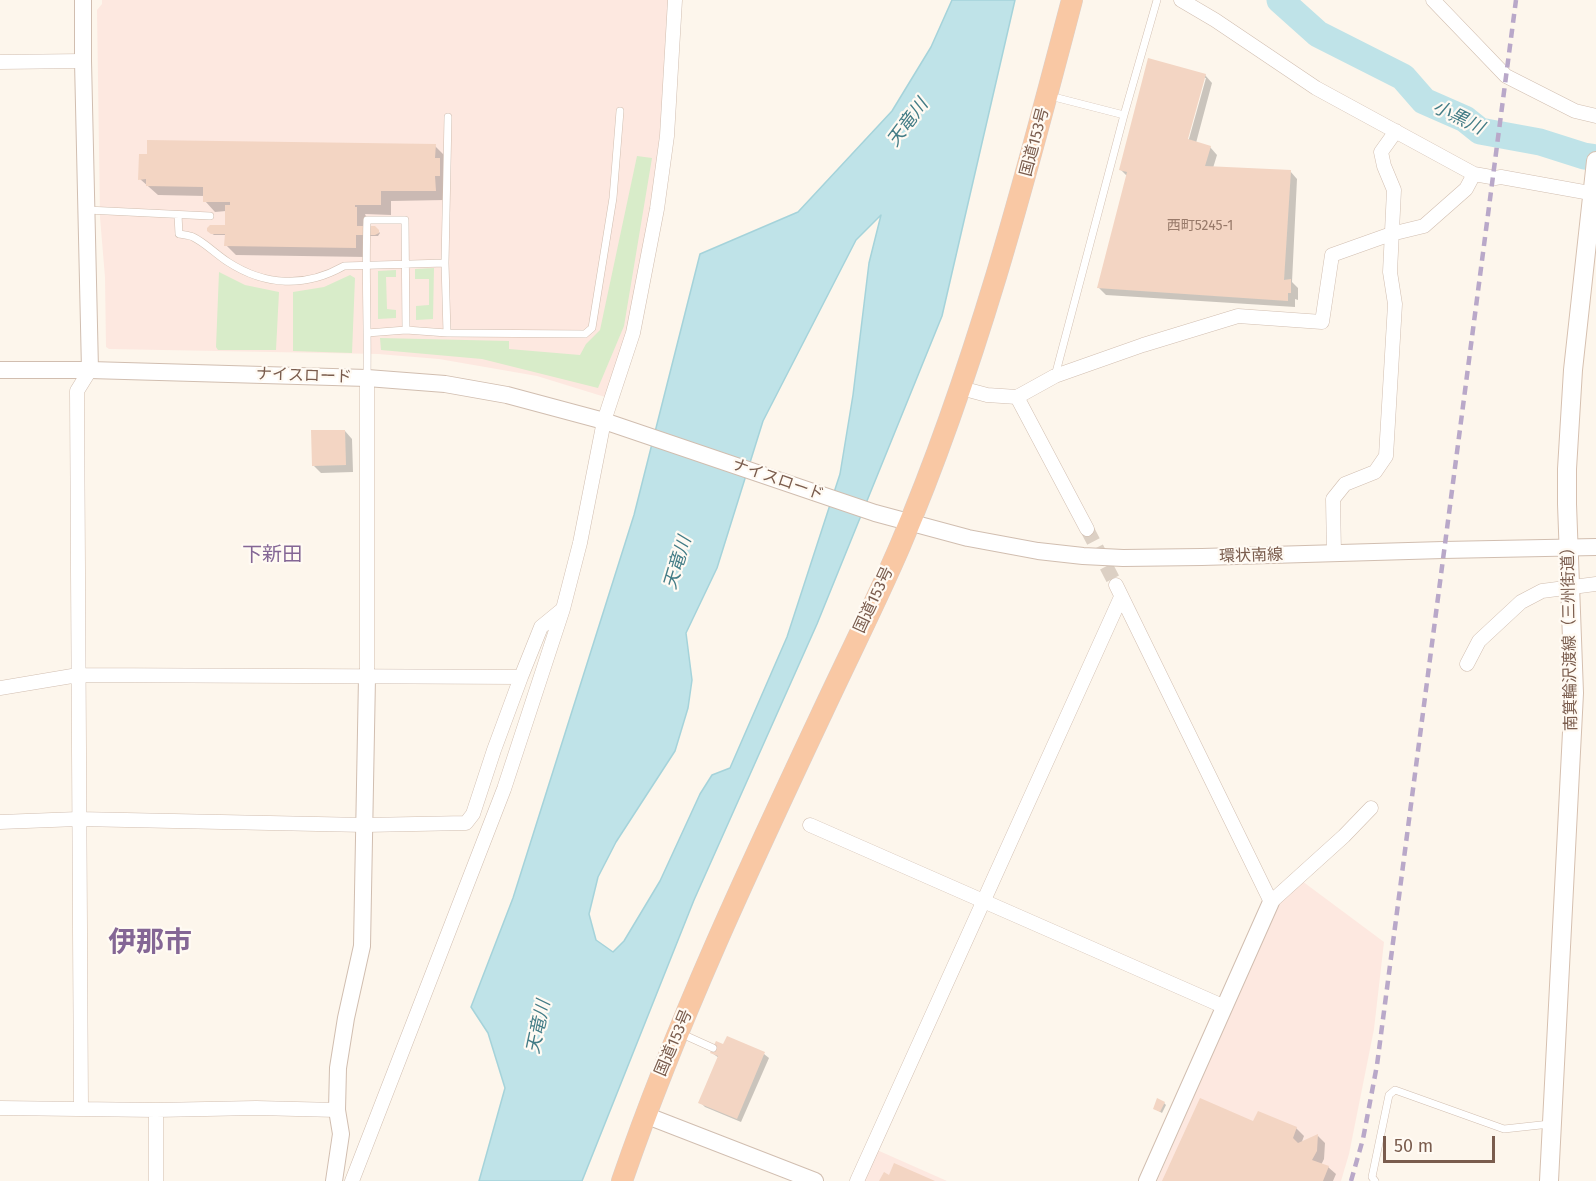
<!DOCTYPE html>
<meta charset="utf-8">
<style>
body{margin:0}
#map{position:relative;width:1596px;height:1181px;overflow:hidden;background:#fdf6ec;font-family:"Fira Sans",sans-serif}
canvas{display:block}
.scale{position:absolute;left:1383px;top:1136px;width:112px;height:27px;box-sizing:border-box;border:3px solid #7a5c4d;border-top:0;padding-left:8px;font-size:18px;line-height:21px;white-space:nowrap;color:#7a5c4d;-webkit-text-stroke:4px #fffaf3;paint-order:stroke}
</style>
<div id="map">
<canvas width="1596" height="1181"></canvas>
<div class="scale">50 m</div>
</div>
<script>
const ctx = document.querySelector('canvas').getContext('2d');
ctx.lineJoin = 'round';
function fill(path, color) { ctx.fillStyle = color; ctx.fill(path, 'evenodd'); }
function stroke(path, color, width, dash) { ctx.strokeStyle = color; ctx.lineWidth = width; ctx.lineCap = dash ? 'butt' : 'round'; ctx.setLineDash(dash || []); ctx.stroke(path); }
function drawText(font, color, halo, rows, align = 'center') {
  ctx.font = font + ' "Fira Sans","Noto Sans JP",sans-serif'; ctx.lineWidth = 4.5; ctx.setLineDash([]); ctx.textBaseline = 'middle'; ctx.strokeStyle = halo; ctx.fillStyle = color; for (const [text, x, y, turn = 0] of rows) {
    ctx.save(); ctx.translate(x, y); ctx.rotate((+turn || 0) * Math.PI / 180); ctx.textAlign = isNaN(turn) ? turn : align; if (halo) ctx.strokeText(text, 0, 0); ctx.fillText(text, 0, 0); ctx.restore();
  }
}
fill(new Path2D(`
 M102,0h566l-1,46 -9,112 -10,62 -20,112 -23,65 -68,-21 -98,-17 -61,-5 -269,-5 -3,-2 -1,-70 -5,-60 -3,-207 5,-6z
 M1302,881l82,61 -10,87 -25,125 -8,27h-184l121,-279z
 M877,1150l70,31h-84z`), '#fde8e0');
fill(new Path2D(`
 M637,156l15,2 -28,168 -26,62 -116,-29 -101,-9 -1,-12 129,3v8l71,6 6,-11 14,-14z
 M434,268l-1,51 -17,1v-14l13,-1v-26h-14v-10z
 M396,270v7h-10l1,32 9,1v8l-18,1v-48z
 M219,272l26,13 34,7 -3,58h-58l-2,-3z
 M350,275l5,3 -3,75 -59,-2v-59l31,-5z`), '#d8ecc9');
const water = new Path2D(`
 M952,0h63l-73,316 -125,308 -123,276 -112,281h-103l26,-93 -17,-55 -17,-26 42,-109 121,-383 66,-261 98,-42 94,-101 39,-64zM881,215l-12,48 -16,132 -13,79 -53,163 -57,131 -18,7 -12,19 -40,87 -36,60 -11,11 -17,-12 -7,-26 9,-37 18,-35 59,-91 13,-43 4,-28 -6,-47 31,-65 46,-147 93,-181z`);
fill(water, '#bfe3e8');
stroke(water, '#a5d3da', 1.5);
fill(new Path2D(`
 M1205,75l7,8 -16,60 14,4 7,8 -4,13 77,3 7,8 -5,103 6,6v12l-3,-1v8l-189,-12 -7,-7 29,-111 -7,-7zM1203,78h3l-19,68 -3,-1z
 M435,146l10,10v44l-54,1v14l-26,-1 2,5 -1,9h9l5,5 -2,3h-12v21l-130,-2 -10,-10v-10h-12l-3,-2 15,-7v-15l-11,1 -10,-11v-5l-47,-1 -18,-16z
 M345,431l7,8 1,33 -32,1 -8,-8z
 M712,1053l52,1 5,4 -28,64 -36,-15 -5,-5 19,-44z
 M1164,1103l2,2 -4,8 -7,-4z
 M1253,1123l43,5 8,8 -3,8 17,-8 7,7 -1,16 -3,6 7,2 8,7 -3,7h-169z`), '#0003');
stroke(new Path2D(`
 M1280,0l38,34 85,43 21,24 41,18 15,12 60,11 44,14 12,2`), '#bfe3e8', 27);
fill(new Path2D(`
 M1148,58l58,16 -18,65 23,7 -6,20 86,4 -7,110 7,-1v14h-3v8l-191,-13 30,-116 -8,-2z
 M147,140l289,4 -1,14h5v18h-5l1,15h-55v14h-26v2h2v19h18l4,4v3l-4,2h-19v13l-132,-2 1,-12h-14l-4,-3v-3l3,-3h15v-20h5v-3h-27v-15l-57,-1v-7l-8,1 1,-26h8z
 M311,430h34l1,35 -34,1z
 M727,1036l38,16 -28,67 -39,-16 20,-47 -8,-3 6,-12 7,3z
 M1157,1098l8,4 -5,10 -7,-3z
 M1200,1098l53,23 5,-10 39,16 -4,11 5,5 20,-9 -1,17 -5,9 17,6 -6,15h-161z
 M894,1163l41,18h-56l5,-9 5,3z`), '#f3d5c3');
stroke(new Path2D(`
 M1087,529l29,56`), '#dcd0c4', 14, [14, 7]);
const service = new Path2D(`
 M1050,96l74,19
 M87,210l123,6
 M178,215l1,19c5,1 10,1 14,3 11,5 24,18 35,25 37,24 77,26 116,4l101,-3
 M367,333l39,-3 41,3 138,1 7,-6 21,-130 7,-87
 M447,333l-2,-70 3,-146
 M1055,376l69,-261 33,-115
 M367,378c1,-53 -2,-106 0,-158h38l1,110
 M682,1034l31,14
 M1375,1181l-3,-4 17,-82 6,-5 109,39 46,-5`);
const minor = new Path2D(`
 M1181,0l34,20 101,68 158,86 17,3
 M1433,0l73,76 69,35 21,5
 M0,62l83,-1
 M1495,178l6,-1 95,17
 M961,388l26,7 30,2 70,132
 M1017,397l38,-21 88,-31 95,-29 84,6 10,-67 59,-21 33,-8 42,-37 8,-15
 M1334,554l-1,-55 12,-15 30,-12 11,-16 9,-152 -5,-32 4,-82 -10,-24 -3,-14 15,-21
 M1116,585l155,317 73,-66 27,-28
 M1467,664l12,-23 42,-39 21,-11 54,-7
 M367,677v-299
 M0,688l78,-13 443,2 20,-50 22,-18
 M0,822l78,-3 287,6 101,-2 7,-9 21,-64 27,-73
 M810,825l415,182
 M0,1108l156,2 100,-2 81,2
 M81,1108l-4,-717 13,-21
 M156,1181v-71
 M352,1181l152,-392 59,-180 17,-66 24,-122 29,-88 24,-124 10,-73 8,-136
 M857,1181l264,-584`);
const tertiary = new Path2D(`
 M83,0v61l7,309
 M0,370h90l277,8 78,6 62,11 97,26 271,92 93,25 70,13 45,5 40,2 79,-1 241,-7 153,-3
 M645,1115l170,66
 M334,1181l7,-47 -4,-24 1,-42 8,-50 16,-72 5,-269
 M1147,1181l124,-279`);
const secondary = new Path2D(`
 M1549,1181l25,-488 -7,-189v-35l6,-99 23,-209`);
const trunk = new Path2D(`
 M622,1181c55,-160 128,-315 200,-468 26,-56 54,-111 78,-167 75,-176 124,-362 172,-546`);
stroke(service, '#d1beb0', 8);
stroke(minor, '#d1beb0', 15);
stroke(tertiary, '#d1beb0', 18);
stroke(secondary, '#d6c0b0', 20);
stroke(trunk, '#dad1cd', 22);
stroke(service, '#fff', 7);
stroke(minor, '#fff', 14);
stroke(tertiary, '#fff', 16);
stroke(secondary, '#fff', 18);
stroke(trunk, '#f9c8a4', 21);
stroke(new Path2D(`
 M1351,1181l12,-42 14,-74 139,-1065`), '#b9a8c9', 4.5, [9, 6]);
drawText('14px', '#987a6a', null, [
 ["西町5245-1",1200,226]
]);
drawText('16px', '#7a5c4d', '#fffaf3', [
 ["国道153号",1035,142,-75],
 ["ナイスロード",304,376,2],
 ["ナイスロード",778,480,19],
 ["環状南線",1251,556,-2],
 ["国道153号",874,600,-65],
 ["南箕輪沢渡線（三州街道）",1570,635,-91],
 ["国道153号",674,1043,-67]
]);
drawText('italic 18px', '#437c86', '#fffaf3', [
 ["小黒川",1458,118,26],
 ["天竜川",908,123,-53],
 ["天竜川",678,563,-73],
 ["天竜川",539,1027,-78]
]);
drawText('20px', '#846695', '#fffaf3', [
 ["下新田",272,555]
]);
drawText('bold 28px', '#846695', '#fffaf3', [
 ["伊那市",150,943]
]);
</script>
